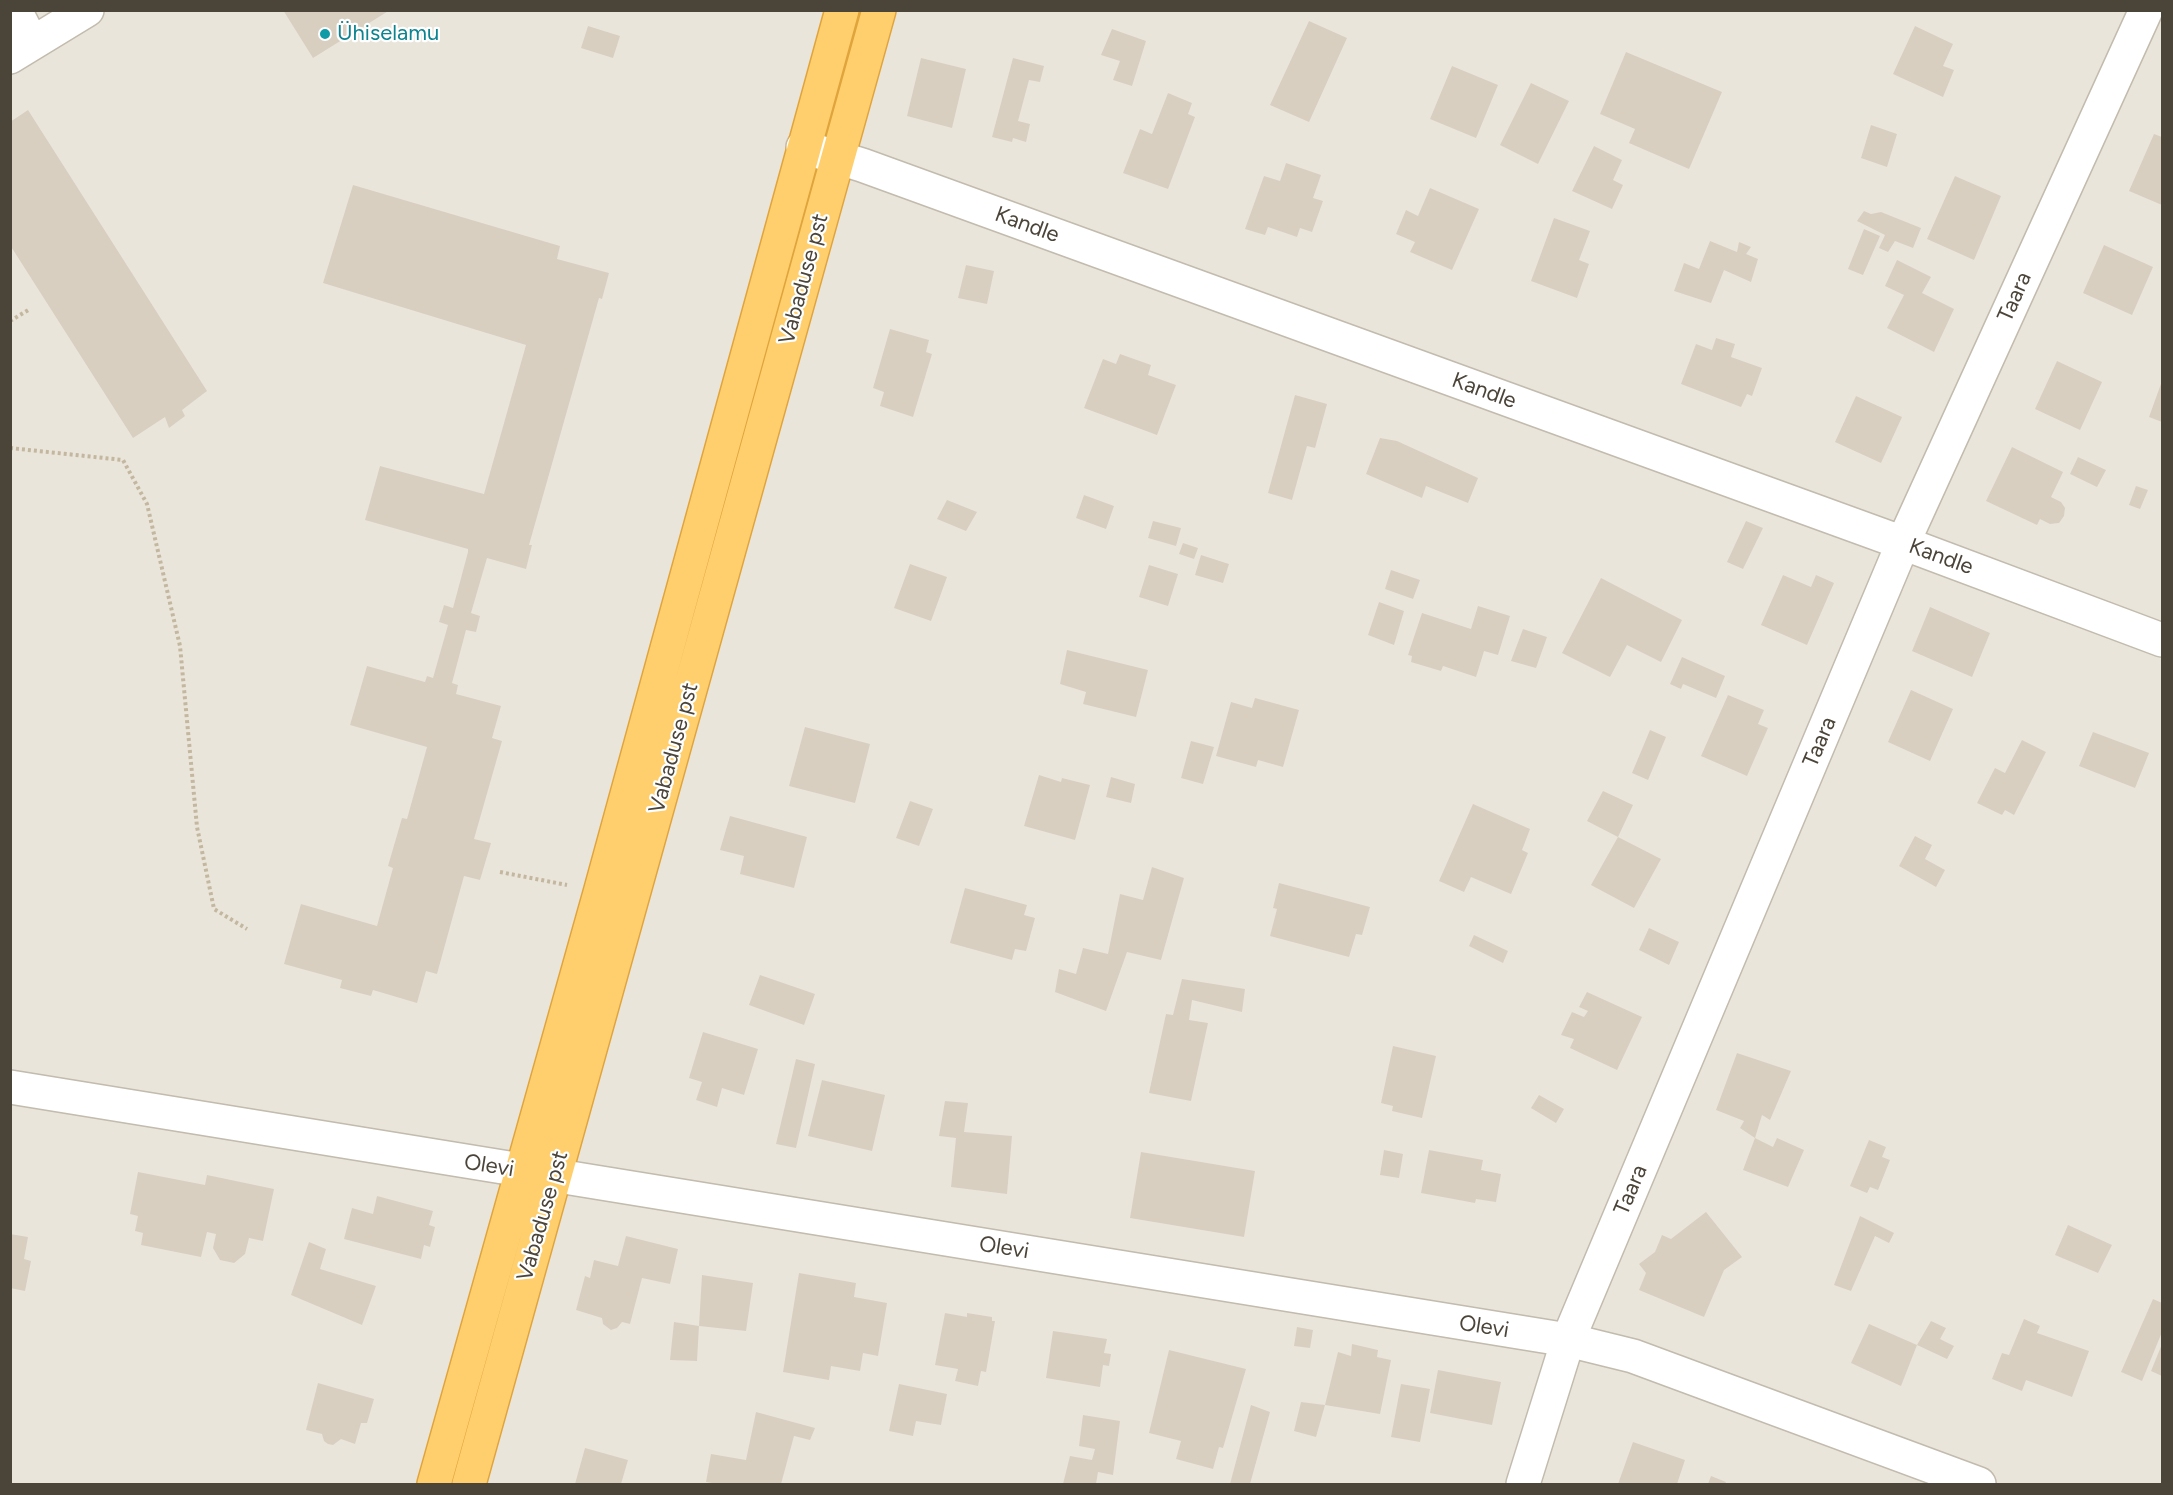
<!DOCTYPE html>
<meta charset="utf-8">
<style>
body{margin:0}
#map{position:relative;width:2173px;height:1495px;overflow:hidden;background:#f6f3ec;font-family:Figtree,sans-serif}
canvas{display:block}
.frame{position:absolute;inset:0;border:12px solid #4b4439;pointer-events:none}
</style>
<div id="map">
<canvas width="2173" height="1495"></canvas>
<div class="frame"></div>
</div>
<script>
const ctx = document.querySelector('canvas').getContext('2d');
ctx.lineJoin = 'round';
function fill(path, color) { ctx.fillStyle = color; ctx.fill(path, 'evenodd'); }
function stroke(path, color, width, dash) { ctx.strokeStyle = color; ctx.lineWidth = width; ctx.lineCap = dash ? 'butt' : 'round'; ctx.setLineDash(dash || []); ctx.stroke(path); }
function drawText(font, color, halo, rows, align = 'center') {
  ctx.font = font + ' Figtree,sans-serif'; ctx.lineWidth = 4.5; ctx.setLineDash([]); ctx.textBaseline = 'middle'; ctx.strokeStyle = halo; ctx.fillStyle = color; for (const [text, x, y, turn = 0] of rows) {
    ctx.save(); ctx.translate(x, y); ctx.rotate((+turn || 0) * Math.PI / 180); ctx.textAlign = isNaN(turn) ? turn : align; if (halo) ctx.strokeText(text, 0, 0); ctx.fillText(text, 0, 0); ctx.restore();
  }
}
fill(new Path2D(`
 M11,11h2151v1473h-2151z`), '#eae5da');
fill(new Path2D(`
 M283,10h107l-77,48z
 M1309,21l38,17 -38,84 -39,-17z
 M588,26l32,10 -7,22 -32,-10z
 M1915,26l38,18 -10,22 11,4 -11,27 -50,-23z
 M1112,29l34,12 -14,45 -19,-6 7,-19 -19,-6z
 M1626,52l96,40 -33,77 -60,-26 6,-14 -35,-15z
 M921,58l45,11 -14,59 -45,-12z
 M1013,58l31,8 -4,16 -11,-2 -11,41 12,3 -4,18 -13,-4 -1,4 -20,-5z
 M1452,66l46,19 -22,53 -46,-19z
 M1531,83l38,18 -31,63 -38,-19z
 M1168,93l24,10 -4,11 7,3 -27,72 -45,-16 17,-44 12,5z
 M28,110l179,281 -25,19 3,6 -16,12 -4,-11 -32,21 -123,-193v-123z
 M1871,125l26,9 -10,33 -26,-9z
 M2154,134l8,3v68l-33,-14z
 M1594,146l28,14 -9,20 10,5 -11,24 -40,-18z
 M1286,163l35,12 -8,23 10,3 -11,31 -12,-4 -3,9 -29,-10 -3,8 -20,-6 19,-53 16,5z
 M1955,176l46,20 -27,64 -47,-21z
 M353,185l207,61 -3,13 52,14 -7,26 -3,-1 -70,247h3l-6,24 -39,-11 -16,55 9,3 -4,16 -10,-2 -14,53 6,2 -2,9 45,12 -9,32 10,3 -28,98 17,4 -11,37 -16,-4 -27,98 -11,-3 -9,32 -44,-13 -2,6 -31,-8 2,-8 -58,-16 17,-60 76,22 16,-58 -5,-2 14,-48 5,1 20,-72 -77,-22 17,-59 58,16 2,-6 6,2 15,-53 -9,-3 5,-17 9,3 15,-56v-3l-103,-29 15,-54 104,28 42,-149 -203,-62z
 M1430,188l49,21 -27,61 -42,-18 5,-10 -19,-8 10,-24 12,6z
 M1864,211l7,3 10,-2 40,16 -8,20 -18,-7 -7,11 -9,-4 6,-13 -28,-14z
 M1554,218l36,13 -11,29 10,4 -12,34 -46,-17z
 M1864,229l16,7 -17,39 -15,-6z
 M1710,241l27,11 2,-10 12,5 -5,7 12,5 -7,23 -27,-12 -13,33 -37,-12 10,-28 15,6z
 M2104,245l49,22 -21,48 -49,-22z
 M1897,260l34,17 -9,16 32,16 -20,43 -47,-24 17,-33 -19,-9z
 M966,265l28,6 -7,33 -29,-6z
 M890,329l39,11 -3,12 6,2 -19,63 -33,-11 4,-14 -11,-4z
 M1716,338l19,6 -4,13 31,11 -10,28 -5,-2 -6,13 -60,-23 15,-40 16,6z
 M1120,354l31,11 -3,10 28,10 -19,50 -73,-27 19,-49 13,5z
 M2057,361l45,21 -22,48 -45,-21z
 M2162,381v41l-13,-5z
 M1295,395l32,9 -12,44 -8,-2 -15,54 -24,-7z
 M1856,396l46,21 -21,46 -46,-21z
 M1380,438l17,3 81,37 -10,25 -42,-17 -4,12 -56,-24z
 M2012,447l51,25 -12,25 10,5 4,6 -1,8 -5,7 -9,1 -10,-5 -3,6 -51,-24z
 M2078,457l28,13 -9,17 -27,-13z
 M2136,486l12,4 -8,19 -11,-4z
 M1084,495l30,11 -8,23 -30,-11z
 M947,500l30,12 -11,19 -29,-12z
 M1153,521l28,7 -5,18 -28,-8z
 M1746,521l17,7 -20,41 -16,-7z
 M1183,543l15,5 -4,11 -15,-5z
 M1201,555l28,9 -6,19 -28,-8z
 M910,564l37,13 -16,44 -37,-13z
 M1149,565l29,9 -10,32 -29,-9z
 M1391,570l29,10 -7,19 -28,-10z
 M1783,575l28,12 5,-12 18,8 -27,62 -46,-20z
 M1601,578l81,42 -21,42 -34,-17 -17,32 -48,-24z
 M1379,602l25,9 -10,34 -26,-10z
 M1478,606l32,10 -12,39 -14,-4 -8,26 -33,-11 -2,5 -30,-9 1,-6 -4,-1 14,-42 49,16z
 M1930,607l60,26 -18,44 -60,-26z
 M1523,629l24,8 -11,31 -25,-7z
 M1067,650l81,20 -12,47 -53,-13 3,-12 -26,-8z
 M1682,657l43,19 -9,22 -33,-14 -2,5 -11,-5z
 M1911,690l42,19 -23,52 -42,-19z
 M1728,695l36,15 -6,14 10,4 -21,48 -46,-20z
 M1255,698l44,12 -16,57 -25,-7 -2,7 -40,-11 15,-54 21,6z
 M805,727l65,17 -15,59 -66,-17z
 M1650,730l16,7 -18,43 -16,-7z
 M2093,732l56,21 -14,35 -56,-22z
 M2022,740l24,12 -32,63 -9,-5 -3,5 -25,-12 18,-35 10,5z
 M1191,741l23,6 -11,37 -22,-6z
 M1039,775l22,7 1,-4 28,7 -15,55 -51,-14z
 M1111,777l24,7 -4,19 -25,-6z
 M1603,791l30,14 -15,32 -31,-16z
 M910,801l23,8 -14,37 -23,-8z
 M1473,804l57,25 -8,21 6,3 -17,41 -40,-17 -7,15 -25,-11z
 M730,816l77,21 -13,51 -54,-14 4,-18 -24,-6z
 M1915,836l17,9 -7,14 20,11 -9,17 -37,-21z
 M1618,837l43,22 -27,49 -43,-23z
 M1152,867l32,11 -23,82 -34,-8 -21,59 -51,-19 4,-23 17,5 7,-26 25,6 12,-60 23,6z
 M1279,883l91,24 -8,28 -6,-1 -7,23 -79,-21 7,-27 -4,-1z
 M965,888l62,17 -3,10 11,3 -9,33 -11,-2 -3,11 -62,-17z
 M1649,928l30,14 -10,23 -30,-15z
 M1474,935l34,16 -5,12 -34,-17z
 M760,975l55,19 -11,31 -55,-20z
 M1182,979l63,10 -3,23 -50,-12 -3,20 19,3 -17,78 -42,-8 17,-79 7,1z
 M1587,992l55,25 -25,53 -47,-22 4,-9 -13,-4 11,-23 12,5 4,-6 -9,-4z
 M703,1032l55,17 -14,46 -22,-7 -5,19 -21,-7 6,-18 -13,-4z
 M1393,1046l43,10 -14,62 -30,-7 1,-5 -12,-3z
 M1737,1053l54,18 -21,49 -8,-5 -7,23 -15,-10 4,-7 -28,-11z
 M796,1059l19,5 -19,84 -20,-4z
 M822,1080l63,15 -13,56 -64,-15z
 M1539,1095l25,14 -8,14 -25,-15z
 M945,1101l23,2 -4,29 48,4 -5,58 -56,-7 5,-49 -17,-2z
 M1755,1138l18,9 4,-9 27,12 -16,37 -45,-17z
 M1869,1140l17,7 -4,10 8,3 -12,30 -8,-3 -3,6 -17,-7z
 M1384,1150l19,4 -4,24 -19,-3z
 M1429,1150l54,10 -2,10 20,4 -5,28 -20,-3 -1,4 -54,-10z
 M1141,1152l114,19 -11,66 -114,-19z
 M138,1172l67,13 2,-10 67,14 -11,52 -14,-3 -4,16 -11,9 -14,-3 -7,-12 3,-14 -9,-2 -6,25 -60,-12 2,-12 -8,-2 3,-15 -8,-2z
 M377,1196l56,15 -4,14 6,2 -5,20 -6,-2 -3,14 -77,-20 8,-31 21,6z
 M1706,1212l36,45 -18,13 -20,47 -65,-27 7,-17 -7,-9 16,-12 7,-17 9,4z
 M1860,1216l34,17 -5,10 -14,-7 -24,55 -17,-6z
 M2068,1225l44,20 -14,28 -43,-18z
 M10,1234l18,3 -4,22 7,2 -6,30 -15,-3z
 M626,1236l52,13 -8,35 -28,-6 -12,46 -8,-2 -5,6 -6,2 -8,-6 -1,-6 -26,-8 9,-34 5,2 4,-18 24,6z
 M309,1242l17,7 -6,20 56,17 -14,39 -71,-30z
 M799,1273l57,10 -2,14 33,6 -9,53 -15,-3 -3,18 -29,-5 -2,14 -46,-8z
 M702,1275l51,8 -7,48 -47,-5 -2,35 -27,-1 4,-38 25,4z
 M2153,1299l9,4v29l-20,49 -21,-9z
 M945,1313l22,4v-4l25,4v4h3l-9,51 -5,-1 -3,15 -23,-5 3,-12 -23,-4z
 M2024,1319l16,7 -3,7 52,18 -17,46 -46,-17 -4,11 -30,-12 10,-26 7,2z
 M1931,1321l15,7 -6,11 14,7 -7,13 -30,-14z
 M1869,1324l48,21 -16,41 -50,-23z
 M1297,1327l16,3 -3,18 -16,-2z
 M1053,1331l54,8 -3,14 7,1 -2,12 -6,-1 -3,22 -54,-9z
 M1352,1344l26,6 -1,7 14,3 -11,54 -55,-9 13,-53 13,4z
 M2162,1344v32l-11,-5z
 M1169,1350l77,19 -23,79 -4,-1 -6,22 -37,-10 5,-18 -32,-8z
 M1438,1370l63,12 -9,43 -62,-12z
 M318,1383l56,16 -7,24h-6l-6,21 -14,-5 -8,6 -5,-1 -4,-3 -2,-7 -16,-4z
 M899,1384l48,10 -6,31 -25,-4 -3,15 -24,-5z
 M1401,1384l29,5 -10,53 -29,-5z
 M1301,1402l24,3 -9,32 -22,-6z
 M1251,1405l19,7 -20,72h-20z
 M756,1412l59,16 -5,12 -16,-4 -13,48h-63l-12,-2 5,-28 35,6z
 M1083,1415l37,6 -7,54 -15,-3 -2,12h-33l7,-28 22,4 3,-11 -16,-3z
 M1633,1442l52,18 -8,24h-59z
 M585,1448l43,12 -7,24h-46z
 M1711,1476l15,6 -1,2h-17z`), '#d8cfc1');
const minor = new Path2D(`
 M15,10l17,33
 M10,57l77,-47
 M803,147l59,18 1041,378 259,97
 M10,1087l1558,253 65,16 346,128
 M1523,1484l45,-144 335,-797 243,-533`);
const highway = new Path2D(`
 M434,1484l166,-591 242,-883
 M469,1484l410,-1474`);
stroke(minor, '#c2bbae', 36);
stroke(highway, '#e0a43c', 36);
stroke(new Path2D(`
 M10,321l20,-12
 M10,448l113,12 24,44 33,142 17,181 17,82 33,20
 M500,872l67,13`), '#c4b79f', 4, [3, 3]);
stroke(minor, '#fff', 33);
stroke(highway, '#ffcf6e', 33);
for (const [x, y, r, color] of [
 [325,34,6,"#0f9aa8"]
]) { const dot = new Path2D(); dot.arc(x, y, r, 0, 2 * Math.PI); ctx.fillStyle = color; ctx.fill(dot); stroke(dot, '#fff', 2); }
drawText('22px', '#0d838f', '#fff', [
 ["Ühiselamu",337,34]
], 'left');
drawText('22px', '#4b4439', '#fff', [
 ["Kandle",1027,225,20],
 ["Vabaduse pst",804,279,-75],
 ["Taara",2015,297,-66],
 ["Kandle",1484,391,20],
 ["Kandle",1941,557,20],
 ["Taara",1820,742,-67],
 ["Vabaduse pst",674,748,-75],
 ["Olevi",489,1166,9],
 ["Taara",1631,1190,-67],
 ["Vabaduse pst",543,1216,-74],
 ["Olevi",1004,1248,9],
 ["Olevi",1484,1327,9]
]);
</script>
